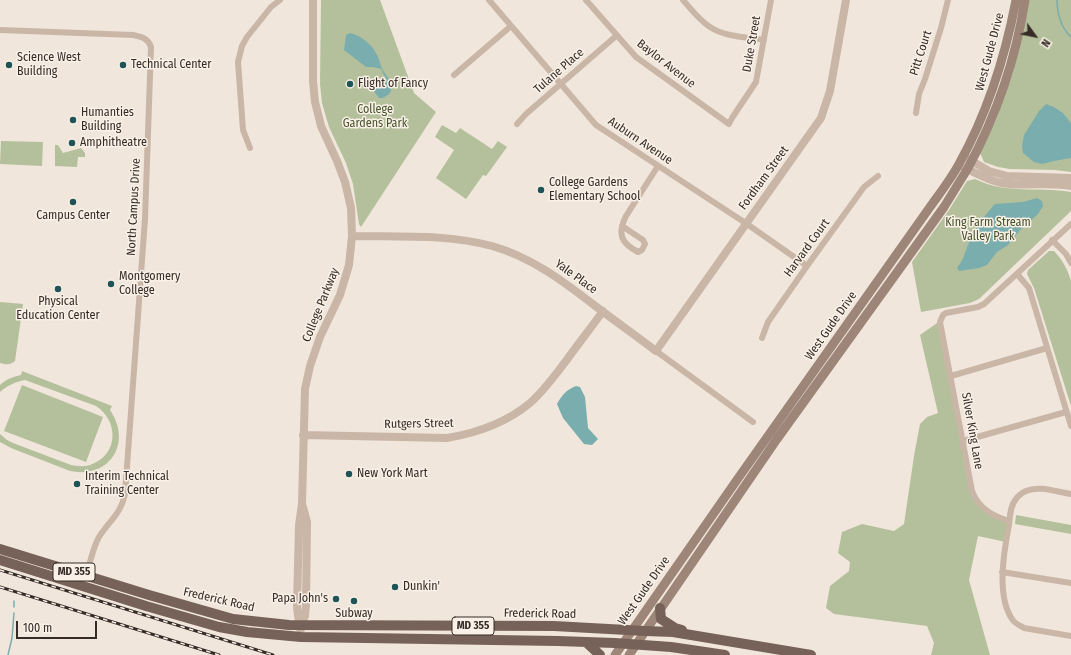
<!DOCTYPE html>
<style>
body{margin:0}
#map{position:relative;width:1071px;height:655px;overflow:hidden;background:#f1e6db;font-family:"Fira Sans Condensed",sans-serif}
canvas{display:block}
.north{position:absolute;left:1015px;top:16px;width:40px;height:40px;-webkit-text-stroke:3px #f9f1e7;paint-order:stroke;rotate:123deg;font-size:11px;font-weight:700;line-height:16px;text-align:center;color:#362c27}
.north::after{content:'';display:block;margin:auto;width:14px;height:18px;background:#362c27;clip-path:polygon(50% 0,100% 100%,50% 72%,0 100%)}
.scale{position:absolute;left:16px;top:621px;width:81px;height:18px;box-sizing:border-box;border:2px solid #362c27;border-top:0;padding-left:5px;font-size:12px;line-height:14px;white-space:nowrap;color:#362c27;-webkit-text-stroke:3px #f9f1e7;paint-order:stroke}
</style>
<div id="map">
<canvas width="1071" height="655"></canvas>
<div class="north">N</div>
<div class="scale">100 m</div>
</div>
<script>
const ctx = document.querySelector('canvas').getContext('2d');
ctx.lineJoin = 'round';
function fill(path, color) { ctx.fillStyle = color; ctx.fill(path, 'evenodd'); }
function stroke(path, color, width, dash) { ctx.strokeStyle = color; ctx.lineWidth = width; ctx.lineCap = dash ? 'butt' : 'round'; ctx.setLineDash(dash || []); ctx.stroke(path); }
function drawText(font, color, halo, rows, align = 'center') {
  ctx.font = font + ' "Fira Sans Condensed",sans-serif'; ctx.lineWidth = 3; ctx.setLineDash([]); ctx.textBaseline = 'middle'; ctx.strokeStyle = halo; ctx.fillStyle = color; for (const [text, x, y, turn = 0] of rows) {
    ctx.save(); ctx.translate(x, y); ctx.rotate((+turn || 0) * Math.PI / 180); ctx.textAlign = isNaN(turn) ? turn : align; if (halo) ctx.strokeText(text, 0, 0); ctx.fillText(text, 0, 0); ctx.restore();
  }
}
fill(new Path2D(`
 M321,0h59l34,93 22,19 -75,115 -2,-3 -6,-40 -7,-21 -17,-36 -7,-24 -2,-19z
 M1025,0h46v172l-16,-2 -45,-1 -12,-2 -14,-5 -4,-9 17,-36 16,-45z
 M442,125l14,8 4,-5 32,21 6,-8 9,6 -21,29 -3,-1 -17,24 -30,-21 18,-28 -19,-13z
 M1,141l42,1 -1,24 -42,-2z
 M55,145h3l5,8 18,-5 4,5v4h-7l-1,10 -22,-1z
 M975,179c34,16 61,7 96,13v19l-92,88 -9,4 -49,9 -9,-50 37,-52 18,-29z
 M1049,251h5c8,8 14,19 17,30v125l-37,-118 -7,-14 1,-4z
 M0,302l23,2 -8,57c-5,4 -8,4 -15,2z
 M937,323l4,2 29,158 9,21 30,17 -3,21 -28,-6 -9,44 21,75h-59l3,-12 -7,-17 -93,-12 -8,-6 4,-22 19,-15 1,-9 -12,-9 4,-21 20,-8 32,7 10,-7 10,-68 6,-32 7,-7 11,-4 -18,-78z
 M22,371l90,35 -2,4c23,34 -1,69 -40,61l-59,-23 -11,-6v-8l7,6 6,3 58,22c6,1 13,2 19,0 29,-10 29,-44 6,-59l-71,-26c-10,2 -17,5 -25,12v-7c6,-6 13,-8 21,-10z
 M22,385l81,32 -17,45 -82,-31z
 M1016,515l55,10v9l-56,-10z`), '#b4c09b');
fill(new Path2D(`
 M350,33c12,3 23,12 28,24 2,4 2,8 4,12 4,6 10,13 9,20 0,5 -5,7 -8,9h-4l-6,-8 2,-3h5l7,-6 -6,-12 -8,-2h-7l-22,-17 2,-15z
 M1046,104l8,3 9,6 8,10v35l-17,3 -12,3 -8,-2 -11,-9 -1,-7 2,-11 15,-24z
 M1037,198l5,3 1,5 -5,8 -18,16 -12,15 -11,7 -10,13 -8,3 -20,3 -2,-3c7,-9 7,-14 11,-23 5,-14 17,-31 27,-41l28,-2z
 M576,386l4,1 5,10 3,31 10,11 -6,6 -8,-1 -21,-26 -6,-14c5,-9 9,-14 19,-18z`), '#7aadae');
stroke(new Path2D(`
 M1057,0c0,13 4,28 14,37
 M14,601v6
 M8,655l4,-17 2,-25`), '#7aadae', 1.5);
stroke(new Path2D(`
 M489,0l107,125 151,99 60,42
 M586,0l50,57 93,67 3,-6 24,-36 15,-82
 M683,0c8,9 16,20 27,27 15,10 37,10 54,13
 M0,30l133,5c9,2 15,3 18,12l-6,172 -20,275c-4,20 -16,27 -26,43 -7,12 -9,28 -14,42
 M454,75l57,-49
 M916,113l3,-19 6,-15 16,-51 7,-28
 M517,124l9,-10 90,-78
 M250,148l-7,-18 -5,-68 4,-16 5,-9 24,-30 9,-7
 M622,226l21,14 2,4 -3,6 -4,2c-17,-9 -21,-18 -12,-36l32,-50
 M1052,240l14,14 5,9
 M1017,274l12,14 42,138
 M762,338l6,-16 39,-56 57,-79 14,-11
 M656,351l97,71
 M951,376l96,-28
 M963,441l103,-29
 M1071,494c-14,-2 -32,-9 -45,-3 -4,2 -8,5 -10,8 -6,7 -6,18 -7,26 -5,26 -13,70 3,94 2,4 7,6 12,9l47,8
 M1009,521c-16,-5 -30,-12 -37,-30l-32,-169 3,-7 3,-2 32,-6 6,-3 87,-80
 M1002,572l69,11`), '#c9b6a7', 6);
stroke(new Path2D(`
 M963,156l26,15 18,5 64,2
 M963,167c15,7 30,16 46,17 21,2 42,-2 62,2
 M352,236c47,1 95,-2 140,10 39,11 71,35 102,59 21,16 41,30 62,46l165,-233 9,-27 16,-91
 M303,435l144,3c30,-5 59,-15 83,-35 14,-12 25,-28 36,-42 12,-17 25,-33 37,-50
 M301,625l4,-9 1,-11 1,-83 -4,-15
 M301,637c0,-11 -4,-21 -4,-32l2,-80 3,-21 3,-115 5,-23 10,-29 20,-42 9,-30 3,-29 -1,-28 -6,-26 -8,-21 -16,-35 -6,-24 -2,-21v-81`), '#c9b6a7', 8);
stroke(new Path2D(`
 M615,655l124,-178 191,-270c10,-14 21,-28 29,-43 29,-52 46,-106 57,-164
 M629,655l148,-216 167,-232c8,-13 16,-26 24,-39 28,-52 48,-110 57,-168`), '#9d8578', 9);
stroke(new Path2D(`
 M0,549l149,46 84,24 56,6 265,1 91,5 28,1 138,23
 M0,560l146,46 73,21 28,5 54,5 257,4 57,2 56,4 54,8
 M660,608l1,11 14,9 7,2
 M586,642l14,13`), '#776259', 10);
const rail = new Path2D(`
 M0,570l273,85
 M0,587l219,68`);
stroke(rail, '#362c27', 3);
stroke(rail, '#f9f1e7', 1.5, [4.5]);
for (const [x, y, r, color] of [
 [9,65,4,"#1e5457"],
 [123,65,4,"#1e5457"],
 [350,84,4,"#1e5457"],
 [73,120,4,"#1e5457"],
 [72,143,4,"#1e5457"],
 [541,190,4,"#1e5457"],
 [73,202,4,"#1e5457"],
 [111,284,4,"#1e5457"],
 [58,289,4,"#1e5457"],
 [349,474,4,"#1e5457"],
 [77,484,4,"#1e5457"],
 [395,587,4,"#1e5457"],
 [336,599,4,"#1e5457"],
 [354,601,4,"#1e5457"]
]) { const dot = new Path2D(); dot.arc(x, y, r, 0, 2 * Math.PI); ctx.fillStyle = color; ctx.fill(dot); stroke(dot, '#f9f1e7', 1.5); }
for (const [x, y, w] of [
 [74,572,42],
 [473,626,42]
]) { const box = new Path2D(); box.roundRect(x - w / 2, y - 9, w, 18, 3); ctx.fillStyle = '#f9f1e7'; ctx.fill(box); stroke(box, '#362c27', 1); }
drawText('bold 11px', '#362c27', null, [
 ["MD 355",74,572],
 ["MD 355",473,626]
]);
drawText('12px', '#362c27', '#f9f1e7', [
 ["Duke Street",752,44,-80],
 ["West Gude Drive",990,52,-75],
 ["Pitt Court",921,53,-72],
 ["Baylor Avenue",666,64,38],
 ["Tulane Place",559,71,-41],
 ["Auburn Avenue",640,141,34],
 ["Fordham Street",764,178,-54],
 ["North Campus Drive",134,207,-87],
 ["Harvard Court",807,248,-54],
 ["Yale Place",576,277,36],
 ["College Parkway",321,305,-68],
 ["West Gude Drive",831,326,-55],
 ["Rutgers Street",419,424,-1],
 ["Silver King Lane",972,431,80],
 ["West Gude Drive",644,591,-55],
 ["Frederick Road",219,600,13],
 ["Frederick Road",540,614,1]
]);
drawText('12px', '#362c27', '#f9f1e7', [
 ["Science West",17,58],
 ["Building",17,72],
 ["Technical Center",131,65],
 ["Flight of Fancy",358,84],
 ["Humanties",81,113],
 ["Building",81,127],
 ["Amphitheatre",80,143],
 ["College Gardens",549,183],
 ["Elementary School",549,197],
 ["Campus Center",73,216,"center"],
 ["Montgomery",119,277],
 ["College",119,291],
 ["Physical",58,302,"center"],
 ["Education Center",58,316,"center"],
 ["New York Mart",357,474],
 ["Interim Technical",85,477],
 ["Training Center",85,491],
 ["Dunkin'",403,587],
 ["Papa John's",328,599,"right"],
 ["Subway",354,614,"center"]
], 'left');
drawText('12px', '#46542c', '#f9f1e7', [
 ["College",375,110],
 ["Gardens Park",375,124],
 ["King Farm Stream",988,223],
 ["Valley Park",988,237]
]);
</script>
